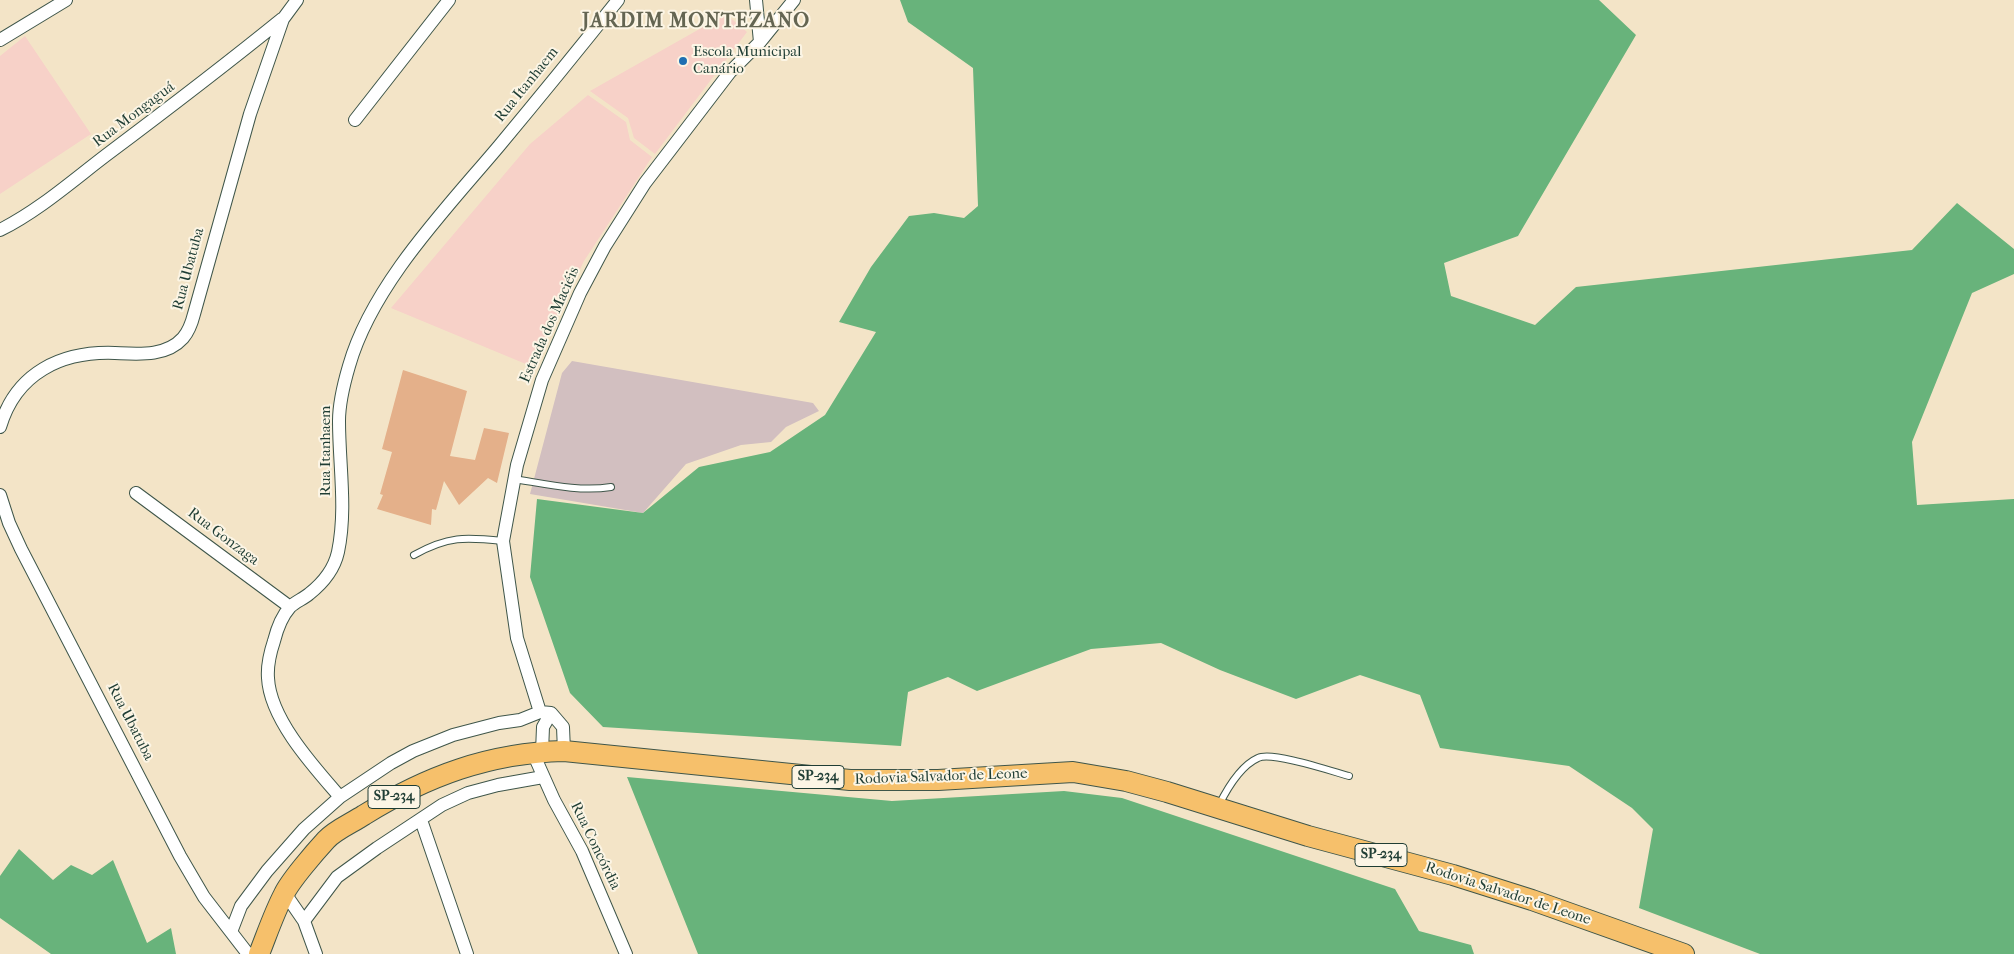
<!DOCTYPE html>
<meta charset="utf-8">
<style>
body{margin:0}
canvas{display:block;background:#f3e4c7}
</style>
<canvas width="2014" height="954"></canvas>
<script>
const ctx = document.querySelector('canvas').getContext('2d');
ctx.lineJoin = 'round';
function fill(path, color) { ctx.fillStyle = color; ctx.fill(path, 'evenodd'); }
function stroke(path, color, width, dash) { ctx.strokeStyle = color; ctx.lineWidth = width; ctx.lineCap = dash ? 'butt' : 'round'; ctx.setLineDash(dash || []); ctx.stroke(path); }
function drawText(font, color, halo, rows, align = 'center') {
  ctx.font = font + ' "IM FELL French Canon",serif'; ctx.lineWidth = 4; ctx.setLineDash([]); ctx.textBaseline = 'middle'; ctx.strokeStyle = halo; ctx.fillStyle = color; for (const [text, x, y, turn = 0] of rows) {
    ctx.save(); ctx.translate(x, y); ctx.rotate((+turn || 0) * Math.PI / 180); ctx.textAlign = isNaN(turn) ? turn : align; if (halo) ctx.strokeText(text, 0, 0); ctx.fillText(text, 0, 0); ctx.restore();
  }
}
fill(new Path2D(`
 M726,14l21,18 -92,122 -21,-16 -6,-20 -38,-27z
 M25,36l66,98 -91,60v-138z
 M588,95l38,27 4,18 22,17 -68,104 -51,106 -142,-59 139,-164z`), '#f7d1c8');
fill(new Path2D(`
 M572,361l241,42 6,8 -33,16 -15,15 -30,3 -55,19 -43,49 -113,-19 32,-121z`), '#d2bfc0');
fill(new Path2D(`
 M900,0h699l37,35 -118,201 -74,27 7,33 84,29 41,-38 336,-37 45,-47 57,46v25l-42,19 -60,149 5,63 97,-6v455h-254l-121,-46 14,-79 -21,-21 -63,-42 -129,-18 -20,-53 -60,-20 -64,24 -76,-29 -59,-27 -70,6 -114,42 -29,-14 -40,15 -7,54 -298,-19 -33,-34 -40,-116 7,-78 106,14 56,-46 71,-15 55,-37 51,-83 -37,-10 32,-55 38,-51 25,-3 30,5 14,-12 -5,-138 -65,-46z
 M627,777l265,24 172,-10 58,7 273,91 24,42 52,14 3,9h-776z
 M19,849l34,31 18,-15 21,10 21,-15 34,83 24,-15 5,26h-125l-51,-36v-42z`), '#68b37b');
fill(new Path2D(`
 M403,370l64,21 -17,65 25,4 9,-32 25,5 -12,50 -9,-5 -29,27 -15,-24 -8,29 -4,-1 -1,16 -54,-16 6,-14 -3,-1 12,-42 -10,-3z`), '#e4b08a');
const service = new Path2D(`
 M514,479c32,5 65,13 97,8
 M414,555c34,-19 51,-18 89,-14
 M1219,805c8,-16 21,-39 39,-47 14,-7 73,13 91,18`);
const minor = new Path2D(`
 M756,0l4,42
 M0,40l66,-40
 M355,120l94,-120
 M0,230c38,-19 71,-48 105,-74 60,-45 119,-90 177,-137
 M0,427c16,-54 61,-76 115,-74 23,1 51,4 68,-15 6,-7 9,-16 11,-24l56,-200 33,-95 14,-19
 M136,493l154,114
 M0,495l9,28 12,26 159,307 24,41 44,57
 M564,751l-1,-24 -12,-14 -11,-1 -23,-74 -14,-97 14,-76 25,-85 38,-87 25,-47 40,-63 85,-111 30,-30 34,-42
 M542,752l1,-25 8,-14
 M533,753l21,47 28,51 44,103
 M340,797c-27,-31 -70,-78 -72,-119 -1,-13 2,-25 6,-37 3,-12 8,-25 16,-34 5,-5 13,-8 19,-13 14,-11 25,-24 29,-42 9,-43 1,-87 1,-131 0,-18 5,-38 10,-55 23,-81 97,-157 150,-220 40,-48 80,-97 119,-146
 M421,820l46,134
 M284,892l20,29 12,33
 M304,921l33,-44 40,-29 65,-43 26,-12 30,-8 45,-8
 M231,932l10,-26 26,-35 37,-42 36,-32 51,-34 22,-12 40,-16 46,-12 21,-3 20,-8`);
const primary = new Path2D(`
 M259,954c8,-20 15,-41 25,-60 6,-13 31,-42 42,-54 9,-10 26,-17 38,-25 63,-39 125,-62 200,-64l286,29h88l135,-8 53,9 41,11 141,44 145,39 79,25 152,54`);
stroke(service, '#3f564a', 8);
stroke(minor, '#3f564a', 14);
stroke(primary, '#3f564a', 22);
stroke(service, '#fff', 6);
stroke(minor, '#fff', 12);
stroke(primary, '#f6c06b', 20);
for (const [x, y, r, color] of [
 [683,61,5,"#1f6fb2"]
]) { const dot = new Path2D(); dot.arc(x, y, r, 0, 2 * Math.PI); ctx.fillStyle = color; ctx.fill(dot); stroke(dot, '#fcf5e5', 2); }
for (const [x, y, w] of [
 [818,777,52],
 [394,797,52],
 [1381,855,52]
]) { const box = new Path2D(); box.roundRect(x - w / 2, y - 11.5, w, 23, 4); ctx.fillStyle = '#fcf5e5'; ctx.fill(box); stroke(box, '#1f3d34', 1); }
drawText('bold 14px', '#1f3d34', null, [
 ["SP-234",818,777],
 ["SP-234",394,797],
 ["SP-234",1381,855]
]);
drawText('15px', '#1f3d34', '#fcf5e5', [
 ["Escola Municipal",693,52],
 ["Canário",693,69]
], 'left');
drawText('15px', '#1f3d34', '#fcf5e5', [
 ["Rua Itanhaem",527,85,-51],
 ["Rua Mongaguá",134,115,-37],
 ["Rua Ubatuba",189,269,-75],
 ["Estrada dos Maciéis",550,325,-66],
 ["Rua Itanhaem",326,451,-90],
 ["Rua Gonzaga",223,537,37],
 ["Rua Ubatuba",130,722,63],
 ["Rodovia Salvador de Leone",941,777,-2],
 ["Rua Concórdia",595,846,64],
 ["Rodovia Salvador de Leone",1508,894,18]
]);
ctx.letterSpacing = '1px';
drawText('bold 20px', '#646552', '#fcf5e5', [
 ["JARDIM MONTEZANO",696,22]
]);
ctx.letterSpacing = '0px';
</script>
